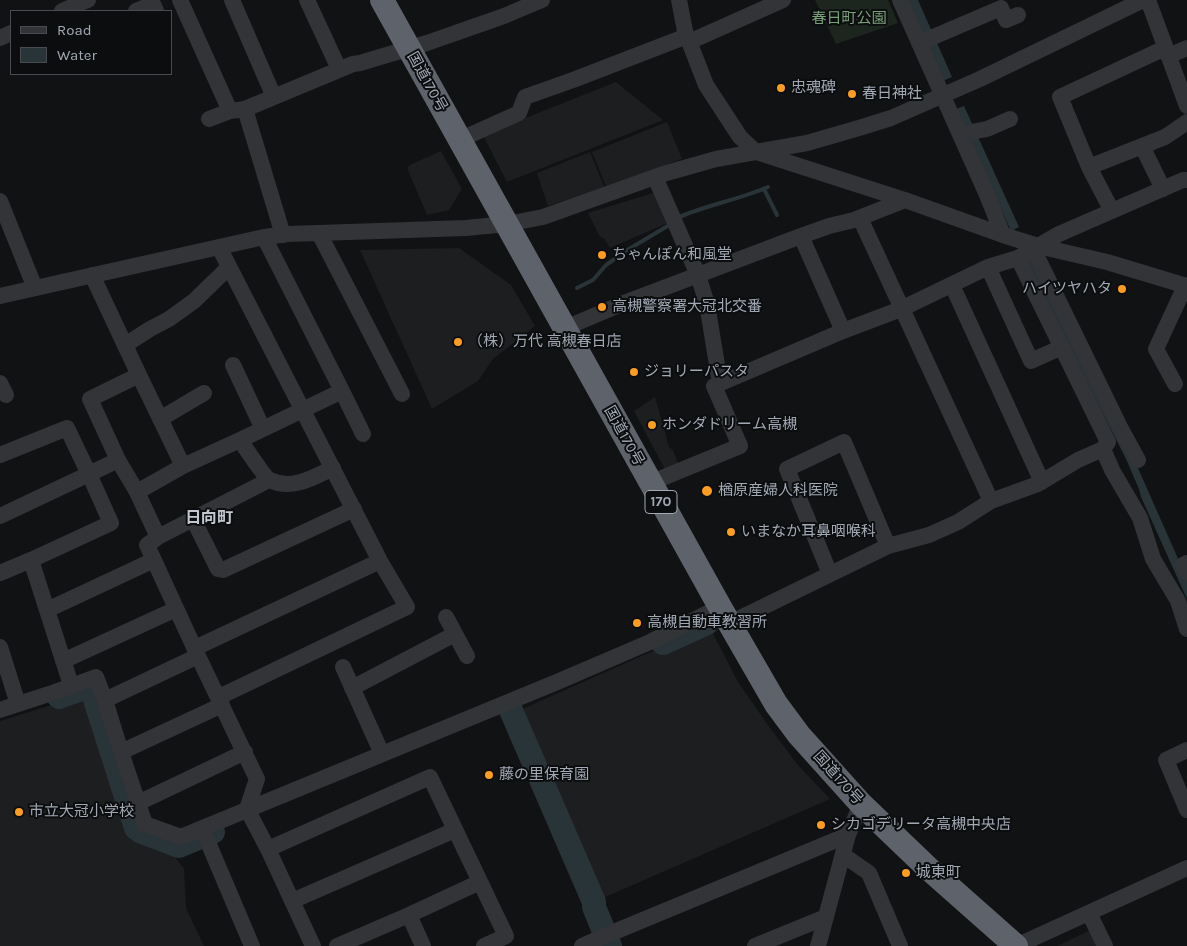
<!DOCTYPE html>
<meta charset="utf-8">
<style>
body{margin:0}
#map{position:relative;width:1187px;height:946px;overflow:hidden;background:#111213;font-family:Karla,sans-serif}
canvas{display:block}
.legend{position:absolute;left:10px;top:10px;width:162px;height:65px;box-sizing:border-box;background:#0c0d0e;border:1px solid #484b51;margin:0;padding:6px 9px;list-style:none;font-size:15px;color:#a2a9b5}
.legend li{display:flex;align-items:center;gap:10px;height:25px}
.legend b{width:25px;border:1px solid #484b51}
</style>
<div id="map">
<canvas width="1187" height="946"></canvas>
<ul class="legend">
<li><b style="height:6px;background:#323438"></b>Road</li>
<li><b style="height:14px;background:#293439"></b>Water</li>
</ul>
</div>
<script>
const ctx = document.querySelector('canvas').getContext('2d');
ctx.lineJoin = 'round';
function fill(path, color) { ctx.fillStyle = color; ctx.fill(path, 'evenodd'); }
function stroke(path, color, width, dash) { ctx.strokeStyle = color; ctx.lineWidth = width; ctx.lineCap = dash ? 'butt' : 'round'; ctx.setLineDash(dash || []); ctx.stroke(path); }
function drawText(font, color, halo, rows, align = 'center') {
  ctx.font = font + ' Karla,"Noto Sans JP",sans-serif'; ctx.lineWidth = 4; ctx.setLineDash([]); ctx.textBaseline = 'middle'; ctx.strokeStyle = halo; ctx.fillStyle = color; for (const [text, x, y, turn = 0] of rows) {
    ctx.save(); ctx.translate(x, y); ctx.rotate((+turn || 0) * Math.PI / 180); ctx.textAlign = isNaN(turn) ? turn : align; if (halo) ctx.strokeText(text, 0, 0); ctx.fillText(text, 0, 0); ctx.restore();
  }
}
fill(new Path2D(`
 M616,82l47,38 -156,62 -24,-47z
 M667,122l15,37 -76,27 -14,-34z
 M441,151l21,38 -13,21 -22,5 -20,-47 3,-3z
 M590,152l14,35 -56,19 -11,-33z
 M656,192l16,29 -62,27 -6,-10 -4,-1 -12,-24z
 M459,248l52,37 24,41 -42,33 -15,22 -46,28 -72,-159z
 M655,397l14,50 4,3 6,16 -12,7 -33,-62z
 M709,626l29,56 32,46 27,36 33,35 -234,102 -78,-190z
 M81,696l8,2 42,134 38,17 15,20 2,39 18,38h-204v-225z
 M1095,928l8,18h-46z`), '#1d1e20');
fill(new Path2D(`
 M815,0h73l10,23 -62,21z`), '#1d261e');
fill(new Path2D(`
 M907,0h11l34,77 -9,4z
 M964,106l55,121 -8,4 -55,-122z
 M1033,255l97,195 57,129v20l-46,-102 -2,-8 -13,-30 -101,-199z`), '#293439');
stroke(new Path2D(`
 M764,189l13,26
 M677,218c29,-13 61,-18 91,-31
 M577,288l16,-8 13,-15 23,-16 42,-25`), '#293439', 4);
stroke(new Path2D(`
 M663,643l44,-20
 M59,697l28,-10 5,3 44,138 4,3 39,15 34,-14
 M510,708l84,194v5l16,39`), '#293439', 24);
stroke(new Path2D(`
 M180,0l50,111 15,-2 108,-45 7,-1 67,-20 77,-27 38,-16
 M232,0l42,97
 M307,0l32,69
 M679,0l6,31 21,54 34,52 16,15 149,48 98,35 -16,-40 -87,-195
 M1148,0l39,106
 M62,11l26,-11
 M136,11l17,-7 3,7
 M0,38l11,-5
 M689,42l94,-42
 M919,43l82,-35 5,12 12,-5
 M1168,56l19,-8
 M245,109l38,126
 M209,119l21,-8
 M961,137l15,-6 11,-2 23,-10
 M459,140l60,-27 6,-16 48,-17 114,-44
 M1142,146l21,43
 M1089,167l76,-30 22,-15
 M655,177l43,98 9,29 13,79
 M0,201l35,87
 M1112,211l-23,-44 -29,-70 105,-49
 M860,218l131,283
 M319,233l83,161
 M1003,235l35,11 69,16 80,24
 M801,236l42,95
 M264,237l78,154
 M1027,243l6,6 14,28 73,150 18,33
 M219,247l161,314 27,46 -188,90
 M988,267l43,94 31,-14
 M92,275l47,100 -49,24 28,61 19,32 21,45 -11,8 51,111 59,123 -10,30 21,40 45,97
 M952,285l90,197
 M0,296l264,-59 24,-3 31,-1 147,-5 41,-4 36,-7 120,-43 53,-15 91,-16 52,-15 32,-10 89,-39 163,-79
 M565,328l59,-25 177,-67 28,-10 25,-6 51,-20
 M125,345l25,-16 19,-10 25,-18 35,-34
 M233,365l30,64
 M139,375l44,91
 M0,383l6,12
 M1175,384l-19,-35 29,-63
 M160,419l44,-26
 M1103,449l9,21 28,48 13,41 25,42 9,28
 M0,455l67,-27 22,46 -89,42
 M333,468c-19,9 -41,23 -63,12 -5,-2 -25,-33 -30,-40l102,-49 21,43
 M650,483l90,-37 -26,-60 129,-55 58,-22 87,-42 30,-9 41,-24 124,-54h4
 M137,492l46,-26 57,-26
 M193,519l76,-39
 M158,537l35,-18 25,50 5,1 131,-61
 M1187,563l-4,2 4,8
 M0,573l31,-13
 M830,574l-43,-105 57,-27 44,104
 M47,610l107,-50
 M446,617l21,39
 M730,623l158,-77 41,-11 29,-13 33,-21 47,-17 40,-24 25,-11 5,-7 -90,-184
 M0,647l18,57
 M195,648l185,-87
 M63,661l113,-52
 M343,667l39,87
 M71,685l-40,-125 80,-37 -22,-49 29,-14
 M352,688l103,-54
 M105,700l93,-44
 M0,710l55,-18 41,-15 9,23 16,52 24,72 36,13 376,-155 93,-40 70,-35
 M1187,750l-21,10 21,50
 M121,752l101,-47
 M138,803l107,-51
 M202,828l50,118
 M268,849l162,-72 76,159 -22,10
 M843,855l26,18 31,73
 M292,901l163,-71
 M1089,913l16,33
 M409,915l14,31
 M337,946l72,-31 71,-33
 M582,946l20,-9 246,-102
 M755,946l71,-29
 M818,946l30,-111 13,-31
 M1016,946l171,-78`), '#323438', 16);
stroke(new Path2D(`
 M382,0l338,607 56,97 23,31 62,69 68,65 87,77`), '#5e626a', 24);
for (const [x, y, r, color] of [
 [781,88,5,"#fc9d21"],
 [852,94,5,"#fc9d21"],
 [602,255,5,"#fc9d21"],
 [1122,289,5,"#fc9d21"],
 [602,307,5,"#fc9d21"],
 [458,342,5,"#fc9d21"],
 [634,372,5,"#fc9d21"],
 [652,425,5,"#fc9d21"],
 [707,491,6,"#fc9d21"],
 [731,532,5,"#fc9d21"],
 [637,623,5,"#fc9d21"],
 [489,775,5,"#fc9d21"],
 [19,812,5,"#fc9d21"],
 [821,825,5,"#fc9d21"],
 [906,873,5,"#fc9d21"]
]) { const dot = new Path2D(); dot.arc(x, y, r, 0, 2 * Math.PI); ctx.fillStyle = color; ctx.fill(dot); stroke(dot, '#0c0d0e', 2); }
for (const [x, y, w] of [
 [661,502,32]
]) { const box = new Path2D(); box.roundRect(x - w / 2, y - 11.5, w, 23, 4); ctx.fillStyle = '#0c0d0e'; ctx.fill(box); stroke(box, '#a2a9b5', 1); }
drawText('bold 14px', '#a2a9b5', null, [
 ["170",661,502]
]);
drawText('15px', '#79a178', '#0c0d0e', [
 ["春日町公園",849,19]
]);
drawText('15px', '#a2a9b5', '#0c0d0e', [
 ["国道170号",427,82,61],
 ["国道170号",624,436,61],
 ["国道170号",838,778,48]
]);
drawText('15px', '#a2a9b5', '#0c0d0e', [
 ["忠魂碑",791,88],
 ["春日神社",862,94],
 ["ちゃんぽん和風堂",612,255],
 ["ハイツヤハタ",1112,289,"right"],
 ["高槻警察署大冠北交番",612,307],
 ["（株）万代 高槻春日店",468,342],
 ["ジョリーパスタ",644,372],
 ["ホンダドリーム高槻",662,425],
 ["楢原産婦人科医院",718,491],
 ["いまなか耳鼻咽喉科",741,532],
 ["高槻自動車教習所",647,623],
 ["藤の里保育園",499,775],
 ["市立大冠小学校",29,812],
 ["シカゴデリータ高槻中央店",831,825],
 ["城東町",916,873]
], 'left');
drawText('bold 16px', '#c3c8d0', '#0c0d0e', [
 ["日向町",209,518]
]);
</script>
